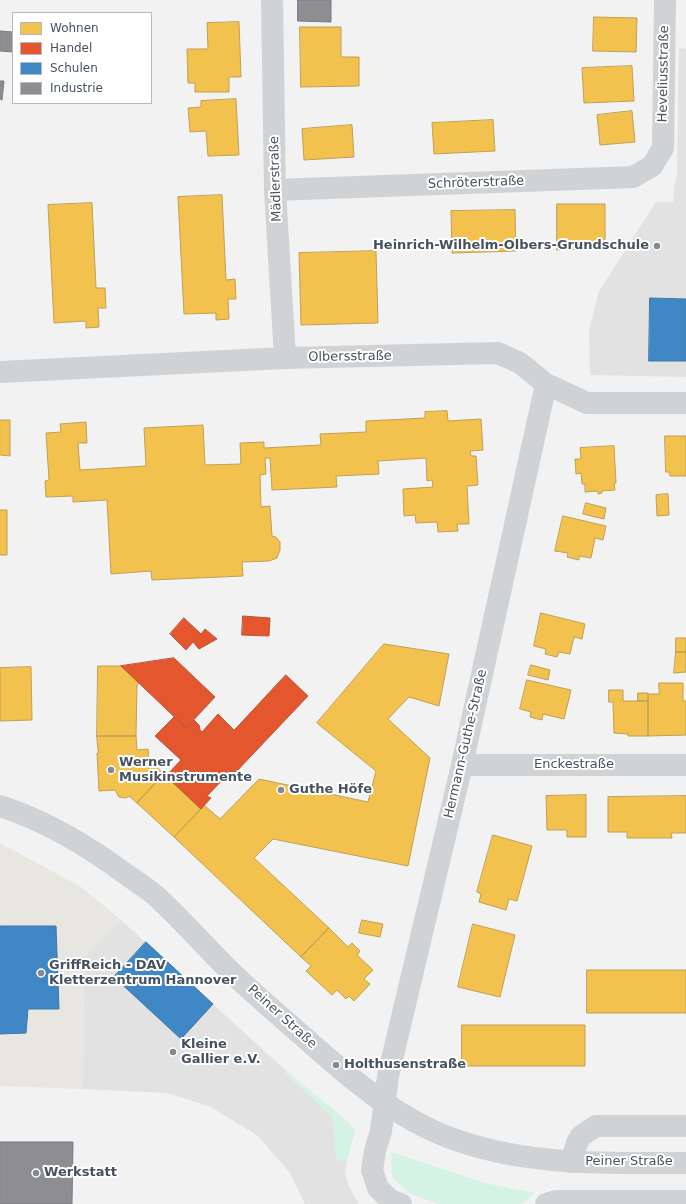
<!DOCTYPE html>
<meta charset="utf-8">
<style>
body{margin:0}
#map{position:relative;width:686px;height:1204px;overflow:hidden;background:#f3f2f2;font-family:"DejaVu Sans",sans-serif}
canvas{display:block}
.legend{position:absolute;left:12px;top:12px;width:140px;height:92px;box-sizing:border-box;background:#fff;border:1px solid #b5bac0;margin:0;padding:5px 7px;list-style:none;font-size:12px;color:#475261}
.legend li{display:flex;align-items:center;gap:8px;height:20px}
.legend b{width:20px;border:1px solid #b5bac0}
</style>
<div id="map">
<canvas width="686" height="1204"></canvas>
<ul class="legend">
<li><b style="height:11px;background:#f2c14e"></b>Wohnen</li>
<li><b style="height:11px;background:#e4572e"></b>Handel</li>
<li><b style="height:11px;background:#3f88c5"></b>Schulen</li>
<li><b style="height:11px;background:#8d8d92"></b>Industrie</li>
</ul>
</div>
<script>
const ctx = document.querySelector('canvas').getContext('2d');
ctx.lineJoin = 'round';
function fill(path, color) { ctx.fillStyle = color; ctx.fill(path, 'evenodd'); }
function stroke(path, color, width, dash) { ctx.strokeStyle = color; ctx.lineWidth = width; ctx.lineCap = dash ? 'butt' : 'round'; ctx.setLineDash(dash || []); ctx.stroke(path); }
function drawText(font, color, halo, rows, align = 'center') {
  ctx.font = font + ' "DejaVu Sans",sans-serif'; ctx.lineWidth = 4; ctx.setLineDash([]); ctx.textBaseline = 'middle'; ctx.strokeStyle = halo; ctx.fillStyle = color; for (const [text, x, y, turn = 0] of rows) {
    ctx.save(); ctx.translate(x, y); ctx.rotate((+turn || 0) * Math.PI / 180); ctx.textAlign = isNaN(turn) ? turn : align; if (halo) ctx.strokeText(text, 0, 0); ctx.fillText(text, 0, 0); ctx.restore();
  }
}
fill(new Path2D(`
 M0,843l81,44 40,33 -33,32 -4,23 -1,114 -83,-3z`), '#e7e6e0');
fill(new Path2D(`
 M679,48l7,1v328l-96,-2 -1,-45 10,-39 57,-89h17l2,-21 2,-4z
 M121,920l173,158 54,44 7,9 -8,29 -2,13 4,14 10,17h-54l-15,-31 -32,-37 -47,-29 -44,-14 -84,-4 1,-114 4,-23z`), '#e3e2e3');
fill(new Path2D(`
 M287,1071l61,51 7,9 -8,29 -11,1 -3,-43 -48,-45z
 M391,1152l94,31 50,10 -14,11h-82l-29,-10 -18,-17z`), '#d5f3e4');
const homes = new Path2D(`
 M594,17l43,1 -1,34 -43,-1z
 M239,22l2,55h-12v15h-34v-9h-7l-1,-34h21l-1,-26z
 M300,27h41v30h18v29l-58,1z
 M632,66l2,35 -50,2 -2,-35z
 M236,99l3,56 -31,1 -2,-25 -16,1 -2,-24 13,-1v-6z
 M632,111l3,31 -35,3 -3,-30z
 M493,120l2,31 -61,3 -2,-31z
 M352,125l2,32 -50,3 -2,-31z
 M222,195l4,85 9,-1 1,20h-8l1,20 -13,1v-7l-32,1 -6,-117z
 M92,203l4,85h9l1,20h-8l1,19 -13,1v-7l-32,2 -6,-118z
 M557,204h48v45l-48,1z
 M515,210l1,41 -64,2 -1,-42z
 M376,251l2,72 -77,2 -2,-72z
 M447,411l1,10 33,-2 2,31 -13,1 1,5h5l2,29 -11,1 2,38h-12l1,7 -20,1 -1,-10 -21,1 -1,-8 -11,1 -1,-27 30,-2 -1,-7 -5,1 -1,-23 -48,3 1,13 -43,2 1,11 -65,3 -2,-32h-5l1,16 -6,1 1,32 9,-1 2,30 4,1 4,5v8l-3,8 -8,3 -27,1 1,14 -91,4 -1,-9 -40,3 -4,-74 -34,2v-6l-27,1 -1,-16 4,-1 -3,-47 15,-1 -1,-8 26,-2 1,21h-9l2,27 66,-4 -2,-38 59,-3 2,40 36,-1 -1,-21 24,-1v6l57,-3 -1,-11 46,-2v-11l59,-3v-6z
 M0,420h10v36l-10,-1z
 M665,436h21v40h-16l-1,-4h-3z
 M614,446l2,37h-2l1,7 -13,1v2l-4,1v-3l-13,1v-8h-3l-1,-11 -5,1 -1,-15h6l-1,-11z
 M668,494l1,21 -12,1 -1,-21z
 M586,503l20,5 -2,11 -21,-5z
 M0,510h7v45h-7z
 M563,516l43,10 -3,14 -8,-2 -4,20 -12,-2v4l-12,-3 1,-4 -13,-2z
 M541,613l44,11 -3,15 -8,-2 -4,17 -11,-2 -2,5 -12,-3 1,-5 -12,-3z
 M676,638h10v14h-10z
 M384,644l65,10 -10,52 -30,-9 -21,22 42,39 -22,108 -135,-27 -19,19 75,70 -28,29 -127,-120 30,-32 16,14 39,-40 109,23 8,-31 -59,-48z
 M676,652h10v20l-12,1z
 M531,665l19,5 -2,10 -20,-5z
 M98,666h23l18,17 -2,2 -1,51h-39z
 M31,667l1,53 -32,1v-53z
 M527,680l44,10 -7,29 -21,-5 -1,6 -12,-3 1,-5 -11,-3z
 M659,683h24v18h3v34l-38,1v-42h11z
 M609,690h14v11h25v35h-20v-2l-14,-1 -1,-31h-4z
 M638,693h10v8h-10z
 M97,736h39l1,14 11,-1 1,11 15,14 -27,29 -8,-7 -3,2 -7,-1 -4,-7 -16,1 -2,-38h1z
 M164,774l37,35 -27,28 -37,-34z
 M586,795v42h-19v-7h-20l-1,-34z
 M686,796v37h-15l1,5h-45v-6h-19v-35z
 M493,835l39,11 -15,55 -8,-2 -3,11 -27,-8 2,-8 -4,-2z
 M362,920l21,4 -3,13 -21,-4z
 M473,924l42,11 -15,62 -42,-10z
 M329,928l19,19 4,-4 8,8 -3,4 16,15 -9,9 6,5 -16,17 -5,-5 -3,3 -9,-9 -5,5 -26,-24 5,-5 -10,-9z
 M587,970h99v43h-99z
 M462,1025h123v41h-123z`);
fill(homes, '#f2c14e');
stroke(homes, '#bfa054', 1);
const shops = new Path2D(`
 M243,616l27,2 -1,18 -27,-1z
 M184,618l17,16 4,-5 12,10 -18,10 -6,-7 -7,8 -16,-16z
 M174,658l41,39 -29,31 -65,-62z
 M286,675l22,21 -74,78 -3,-3 -24,25 4,2 -10,11 -35,-33 15,-16 -26,-24 19,-19 12,11 8,-8 5,5 1,5 2,2 16,-18 16,16z`);
fill(shops, '#e4572e');
stroke(shops, '#b5563d', 1);
const schools = new Path2D(`
 M650,298l36,1v62h-37z
 M0,926h56l3,83h-31l-2,24 -26,1z
 M146,942l67,62 -32,35 -67,-62z`);
fill(schools, '#3f88c5');
stroke(schools, '#4178a7', 1);
const industry = new Path2D(`
 M298,0h33v22l-33,-1z
 M0,31l13,1v20l-13,-1z
 M0,81h4l-2,19 -2,-1z
 M0,1142h73l-1,62h-72z`);
fill(industry, '#8d8d92');
stroke(industry, '#787b83', 1);
stroke(new Path2D(`
 M272,0l3,190 10,168
 M275,190l358,-13 19,-11 11,-18 2,-148
 M0,372l285,-14 213,-5 22,10 26,21 41,19h99
 M462,765h224
 M0,806c46,15 88,40 127,69 10,7 20,13 29,21 26,24 49,50 74,75 27,26 56,50 84,75 44,39 91,78 148,96 72,24 149,21 224,21
 M571,1162l6,-19 4,-7 15,-10h90
 M401,1204l-11,-4 -12,-12 -6,-18 3,-19 6,-20 7,-55 74,-311 84,-381
 M546,1204l10,-3h130`), '#d0d3d6', 22);
for (const [x, y, r, color] of [
 [657,246,4,"#838a94"],
 [111,770,4,"#838a94"],
 [281,790,4,"#838a94"],
 [41,973,4,"#838a94"],
 [173,1052,4,"#838a94"],
 [336,1065,4,"#838a94"],
 [36,1173,4,"#838a94"]
]) { const dot = new Path2D(); dot.arc(x, y, r, 0, 2 * Math.PI); ctx.fillStyle = color; ctx.fill(dot); stroke(dot, '#fff', 1.5); }
drawText('13px', '#475261', '#fff', [
 ["Heveliusstraße",664,74,-89],
 ["Mädlerstraße",276,179,-92],
 ["Schröterstraße",476,183,-2],
 ["Olbersstraße",350,357,-1],
 ["Hermann-Guthe-Straße",466,744,-77],
 ["Enckestraße",574,765],
 ["Peiner Straße",282,1017,42],
 ["Peiner Straße",629,1162]
]);
drawText('bold 13px', '#475261', '#fff', [
 ["Heinrich-Wilhelm-Olbers-Grundschule",649,246,"right"],
 ["Werner",119,763],
 ["Musikinstrumente",119,778],
 ["Guthe Höfe",289,790],
 ["GriffReich - DAV",49,966],
 ["Kletterzentrum Hannover",49,981],
 ["Kleine",181,1045],
 ["Gallier e.V.",181,1060],
 ["Holthusenstraße",344,1065],
 ["Werkstatt",44,1173]
], 'left');
</script>
